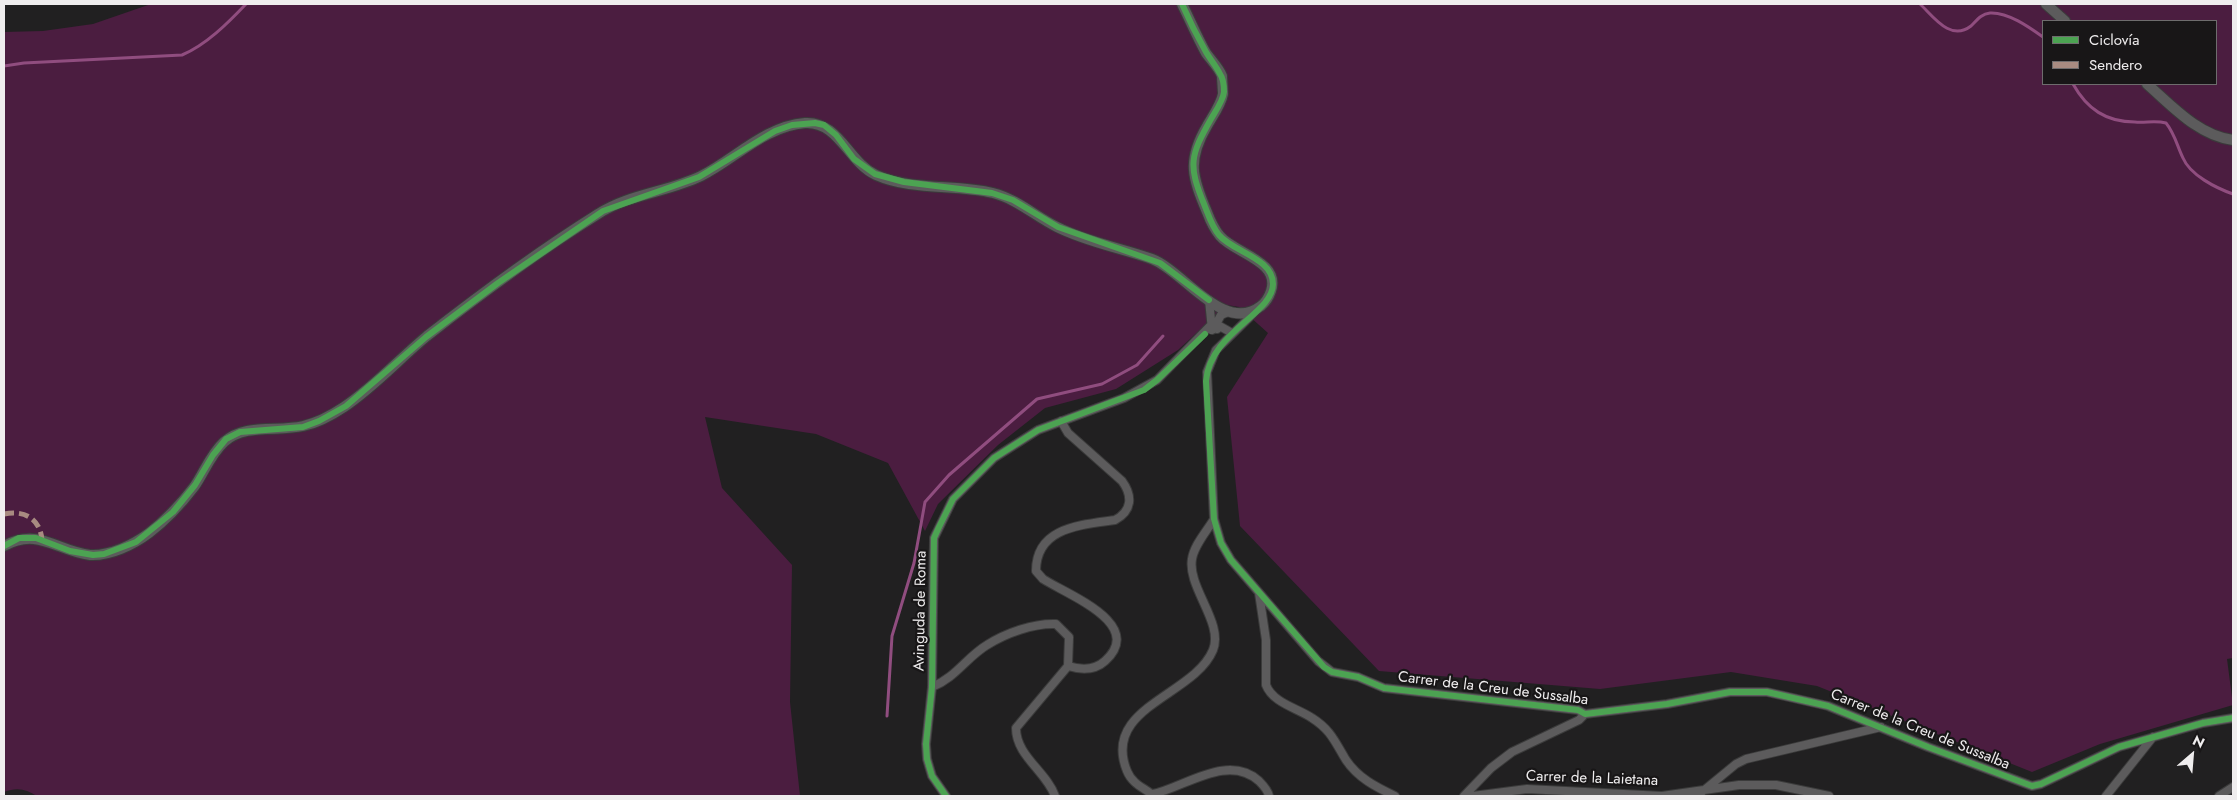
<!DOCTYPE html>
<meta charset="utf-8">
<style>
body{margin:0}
#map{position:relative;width:2237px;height:800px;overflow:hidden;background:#212021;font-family:Jost,sans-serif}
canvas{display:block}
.frame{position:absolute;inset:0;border:5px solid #efedee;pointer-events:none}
.legend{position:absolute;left:2042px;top:20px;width:175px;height:65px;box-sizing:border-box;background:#181617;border:1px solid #6e6c6d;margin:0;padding:6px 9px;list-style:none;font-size:15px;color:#efedee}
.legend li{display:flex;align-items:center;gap:10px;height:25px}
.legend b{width:25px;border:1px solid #6e6c6d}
.north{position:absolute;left:2167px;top:730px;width:50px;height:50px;-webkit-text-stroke:4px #181617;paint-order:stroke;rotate:27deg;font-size:14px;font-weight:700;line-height:20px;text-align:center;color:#efedee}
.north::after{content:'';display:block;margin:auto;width:18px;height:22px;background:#efedee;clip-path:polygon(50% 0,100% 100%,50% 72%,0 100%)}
</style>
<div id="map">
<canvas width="2237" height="800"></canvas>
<div class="frame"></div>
<ul class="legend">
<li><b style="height:6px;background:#4ca352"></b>Ciclovía</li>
<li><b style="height:6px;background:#a88b81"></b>Sendero</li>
</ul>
<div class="north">N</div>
</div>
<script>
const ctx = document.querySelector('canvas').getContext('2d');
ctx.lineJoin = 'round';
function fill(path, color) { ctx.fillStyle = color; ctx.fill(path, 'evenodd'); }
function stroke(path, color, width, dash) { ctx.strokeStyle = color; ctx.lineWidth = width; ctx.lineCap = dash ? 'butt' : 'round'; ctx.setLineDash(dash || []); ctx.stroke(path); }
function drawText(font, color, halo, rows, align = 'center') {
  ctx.font = font + ' Jost,sans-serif'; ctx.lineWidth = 4.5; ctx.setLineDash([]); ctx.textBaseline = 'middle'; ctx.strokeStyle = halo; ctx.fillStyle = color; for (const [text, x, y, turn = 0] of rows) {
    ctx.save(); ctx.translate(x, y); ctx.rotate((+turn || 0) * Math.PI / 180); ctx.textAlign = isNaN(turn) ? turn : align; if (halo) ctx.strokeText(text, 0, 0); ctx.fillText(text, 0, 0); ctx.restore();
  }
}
fill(new Path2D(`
 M151,4h2082v654l-6,1 6,46 -133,39 -68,28 -215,-86 -86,-14 -131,17 -221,-18 -139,-145 -13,-129 41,-64 -29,-26 -12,-2 -49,45 -62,39 -71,19 -47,37 -60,59 -13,27 -37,-68 -72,-29 -111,-17 17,71 70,77 -2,137 10,94h-763c-11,-7 -20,-9 -33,-4v-760l39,-1 50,-7zM2043,21h173v63h-173z`), '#4b1d40');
stroke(new Path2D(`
 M1920,4c13,12 30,38 51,22 6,-6 10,-12 19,-13 18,-1 39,14 53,24
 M4,66l20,-3 158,-8c24,-10 46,-32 64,-51
 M2073,84c14,25 33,38 62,38 11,1 20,-2 31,1 9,11 11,23 17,35 7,17 33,30 50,36
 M887,716l5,-80 22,-73 11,-61 24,-27 88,-76 65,-15 35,-19 26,-29`), '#904d7f', 3);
const minor = new Path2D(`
 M1209,300l3,30
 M1257,310l-41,40 -9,22 7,147 7,24 10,17 87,101 14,11 26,5 26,11 194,22 7,4 82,-10 63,-12h37l61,14 100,41 104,39 9,-2 78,-37 84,-24 30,-5
 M1217,329l-1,-5 5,-9 7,-3
 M1259,593l7,47v45c7,18 31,23 46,33 19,12 23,24 34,42 12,18 30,27 49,36
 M932,687c23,-9 35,-30 55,-42 19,-12 47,-22 69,-21l13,13 -1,29
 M1153,794c32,-7 75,-41 106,-13 4,4 9,9 10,15
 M946,796l-14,-20 -5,-17 -1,-15 6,-57 2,-149 19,-39 41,-41 44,-28 86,-32 33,-18 53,-54 6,-2 16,9
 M1055,796c-9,-25 -39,-40 -39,-68l52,-62c13,4 26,5 37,-5 41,-37 -37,-66 -62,-82l-7,-8c0,-44 45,-46 79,-51 17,-9 18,-24 7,-39l-54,-48 -7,-12
 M1153,796c-5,-7 -20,-10 -26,-25 -26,-64 67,-75 86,-121 11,-27 -26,-63 -21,-91 2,-14 15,-28 22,-40
 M1464,796l27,-28 21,-16 67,-32 6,-6
 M1473,796l54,-7 135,7 77,-11h37l53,11
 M1697,796l39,-32 10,-5 135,-32
 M2106,796l47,-59
 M2219,796l14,-9`);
const tertiary = new Path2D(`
 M2046,4l19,17
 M2147,84c25,22 52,52 86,56
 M4,546c34,-19 53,5 86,9 20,1 43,-10 59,-22 17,-13 32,-29 45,-46 10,-14 16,-32 30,-45 21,-19 53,-10 79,-16 14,-3 29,-11 41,-19 30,-20 55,-48 83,-71 55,-43 112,-85 171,-122 31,-20 70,-22 103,-38 34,-17 64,-50 104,-53 34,-2 43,39 71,52 36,16 79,9 117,18 24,6 42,23 64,34 30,15 64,21 95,32 32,12 72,76 109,47 5,-4 8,-9 10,-15 10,-30 -37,-38 -51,-55 -6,-7 -10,-16 -13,-24 -15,-35 -20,-52 0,-86 5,-9 14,-21 16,-32 0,-2 -1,-16 -1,-18 -3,-8 -11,-16 -16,-23 -9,-16 -16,-33 -24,-49`);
stroke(minor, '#3b3b3b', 10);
stroke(tertiary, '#3b3b3b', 12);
stroke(minor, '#5c5b5c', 8);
stroke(tertiary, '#5c5b5c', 10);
stroke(new Path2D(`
 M4,514c20,-4 36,4 38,26`), '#a88b81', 5, [10, 5]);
stroke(new Path2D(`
 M1182,4c7,16 15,32 24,48 4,7 10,14 14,22 3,4 4,13 4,18 -1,9 -9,20 -13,27 -21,37 -23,46 -7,85 4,10 8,23 15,31 14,17 54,23 54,49 0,30 -63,48 -67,97l8,138 7,24 10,17 93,107 8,5 26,5 26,11 194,22 7,4 82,-10 63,-12h37l61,14 100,41 104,39 9,-2 78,-37 84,-24 30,-5
 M4,546l15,-8h17l34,13 23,4 11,-1 32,-12 37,-30 22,-27 18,-30 13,-16 14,-7 63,-5 16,-6 27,-15 80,-69 72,-54 105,-72 96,-34 76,-46 17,-6 23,-2 9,2 12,10 18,24 21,15 29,8 88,11 21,7 45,27 102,36 49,37
 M946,796l-14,-20 -5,-17 -1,-15 6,-57 2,-149 5,-11 14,-28 41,-41 44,-28 106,-40 13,-10 48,-46`), '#4ca352', 6);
drawText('15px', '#efedee', '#181617', [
 ["Avinguda de Roma",921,611,-89],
 ["Carrer de la Creu de Sussalba",1493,689,7],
 ["Carrer de la Creu de Sussalba",1920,730,22],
 ["Carrer de la Laietana",1592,779,2]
]);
</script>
